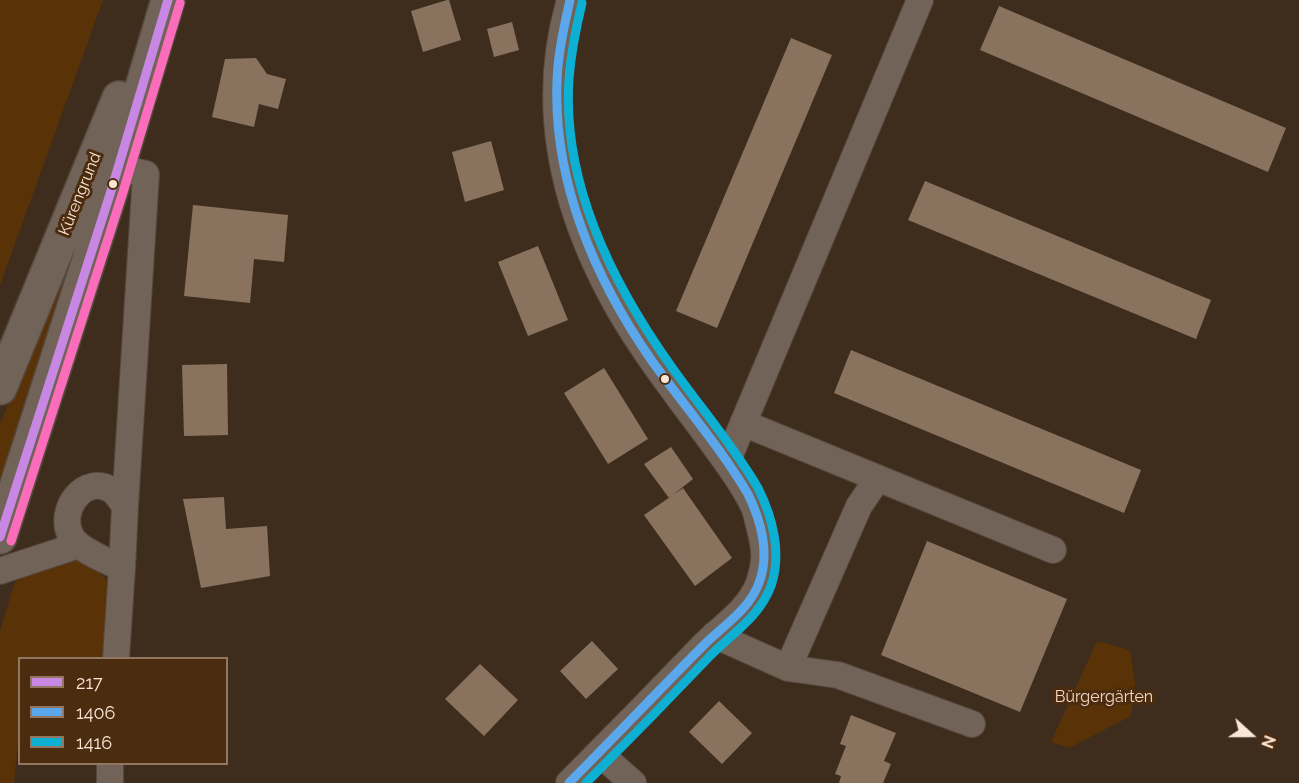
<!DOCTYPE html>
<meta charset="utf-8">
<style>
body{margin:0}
#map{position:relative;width:1299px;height:783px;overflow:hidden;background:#3e2d1d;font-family:Raleway,sans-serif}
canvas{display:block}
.legend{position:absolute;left:18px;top:657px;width:210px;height:108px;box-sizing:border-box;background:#4c2c0f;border:2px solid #92765f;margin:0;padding:8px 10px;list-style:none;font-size:18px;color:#fbe6d6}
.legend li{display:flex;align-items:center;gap:12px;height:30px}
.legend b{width:30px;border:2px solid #92765f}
.north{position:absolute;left:1221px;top:705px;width:60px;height:60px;-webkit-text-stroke:4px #4c2c0f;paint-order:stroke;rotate:111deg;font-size:16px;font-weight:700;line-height:24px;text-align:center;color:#fbe6d6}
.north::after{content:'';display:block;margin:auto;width:21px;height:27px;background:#fbe6d6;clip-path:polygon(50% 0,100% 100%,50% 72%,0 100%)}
</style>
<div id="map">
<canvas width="1299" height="783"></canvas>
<ul class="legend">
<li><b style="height:8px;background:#c787e3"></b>217</li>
<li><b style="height:8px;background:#5aa8eb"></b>1406</li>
<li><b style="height:8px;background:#0dafd3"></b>1416</li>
</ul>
<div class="north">N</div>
</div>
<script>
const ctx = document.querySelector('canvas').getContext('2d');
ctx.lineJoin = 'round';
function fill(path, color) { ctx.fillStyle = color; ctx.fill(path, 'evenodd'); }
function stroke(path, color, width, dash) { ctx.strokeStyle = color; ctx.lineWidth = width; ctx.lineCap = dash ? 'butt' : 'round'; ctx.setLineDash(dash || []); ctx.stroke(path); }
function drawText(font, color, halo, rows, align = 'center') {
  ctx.font = font + ' Raleway,sans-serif'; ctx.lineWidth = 6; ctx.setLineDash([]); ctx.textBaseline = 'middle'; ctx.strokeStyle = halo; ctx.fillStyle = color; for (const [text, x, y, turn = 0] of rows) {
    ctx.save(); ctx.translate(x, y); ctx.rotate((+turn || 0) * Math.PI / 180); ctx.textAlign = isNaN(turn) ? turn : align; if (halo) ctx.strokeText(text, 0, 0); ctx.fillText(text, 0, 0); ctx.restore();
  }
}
fill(new Path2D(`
 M0,0h103l-103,285z
 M70,257l5,3 -75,236v-72z
 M86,560l26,25 -6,73h-86l-1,93h-2l-3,32h-14v-152l15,-49 34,-19z
 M1097,641l33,9 5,33 -4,33 -62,32 -18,-6z`), '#5a3207');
fill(new Path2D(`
 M447,0h2l12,40 -38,12 -12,-41z
 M999,6l287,122 -18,44 -288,-122z
 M512,22l7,28 -25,7 -7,-28z
 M791,38l41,17 -115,273 -41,-17z
 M256,58l11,16 19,5 -8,30 -19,-5 -5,23 -42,-10 13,-58z
 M491,141l13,49 -39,12 -13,-50z
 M925,181l286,119 -15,39 -288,-119z
 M193,205l95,10 -4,47 -30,-3 -4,44 -66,-7z
 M538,246l30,74 -40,16 -30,-74z
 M851,350l290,120 -17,43 -290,-120z
 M227,364l1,71 -44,1 -2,-71z
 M604,368l44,71 -40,25 -44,-71z
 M671,447l22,32 -24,19 -25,-34z
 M683,488l49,70 -37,28 -51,-71z
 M224,497l2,32 41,-3 3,50 -69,12 -18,-89z
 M927,541l140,58 -47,113 -139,-57z
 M592,641l26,28 -32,30 -26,-28z
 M480,664l38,36 -34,36 -39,-37z
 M719,701l33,32 -30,31 -33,-32z
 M851,715l45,18 -12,28 7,3 -8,19h-44l2,-7 -6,-2 11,-28 -6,-2z`), '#8a735e');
const street = new Path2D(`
 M102,164l44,10 -21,332
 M743,423l310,127
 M727,462l193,-462
 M0,571l79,-26
 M714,635l74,33 50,7 134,49
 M116,658l6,-90c-14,-7 -44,-18 -51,-32 -14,-26 14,-64 42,-45 5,4 8,10 12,15l-3,62
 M788,668l71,-162 19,-28
 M599,753l34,30
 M110,783v-19
 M569,783c46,-46 91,-92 136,-139 19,-19 44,-34 54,-61 8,-24 6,-35 0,-58 -2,-7 -3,-16 -7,-22 -11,-23 -28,-44 -43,-65 -31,-42 -64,-84 -90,-129 -54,-95 -81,-201 -49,-309`);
const secondary = new Path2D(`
 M0,388l119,-290
 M0,537l112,-349 56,-188`);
stroke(street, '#56483c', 28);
stroke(secondary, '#56483c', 36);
stroke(street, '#716358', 26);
stroke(secondary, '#716358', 33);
stroke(new Path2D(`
 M0,537l112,-349 56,-188`), '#c787e3', 9);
stroke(new Path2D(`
 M569,783c46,-46 90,-93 135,-138 20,-20 45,-35 55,-62 11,-29 2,-62 -11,-89 -28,-47 -64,-89 -96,-133 -57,-82 -99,-179 -95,-280 1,-28 7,-54 13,-81`), '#5aa8eb', 9);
stroke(new Path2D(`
 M582,3c-6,25 -11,50 -13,76 -7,104 43,204 102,287 29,41 62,79 87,122 15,30 24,66 13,98 -11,30 -38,47 -60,69 -41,43 -83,86 -125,128`), '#0dafd3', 9);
stroke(new Path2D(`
 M11,541l112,-349 57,-189`), '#fb6dba', 9);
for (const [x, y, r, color] of [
 [113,184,5,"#fbe6d6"],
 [665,379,5,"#fbe6d6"]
]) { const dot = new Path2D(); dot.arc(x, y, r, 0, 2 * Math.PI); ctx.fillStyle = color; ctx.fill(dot); stroke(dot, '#4c2c0f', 2); }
drawText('16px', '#fbe6d6', '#4c2c0f', [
 ["Kürengrund",80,194,-68]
]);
drawText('16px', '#f2d9c5', '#4c2c0f', [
 ["Bürgergärten",1104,697]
]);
</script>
